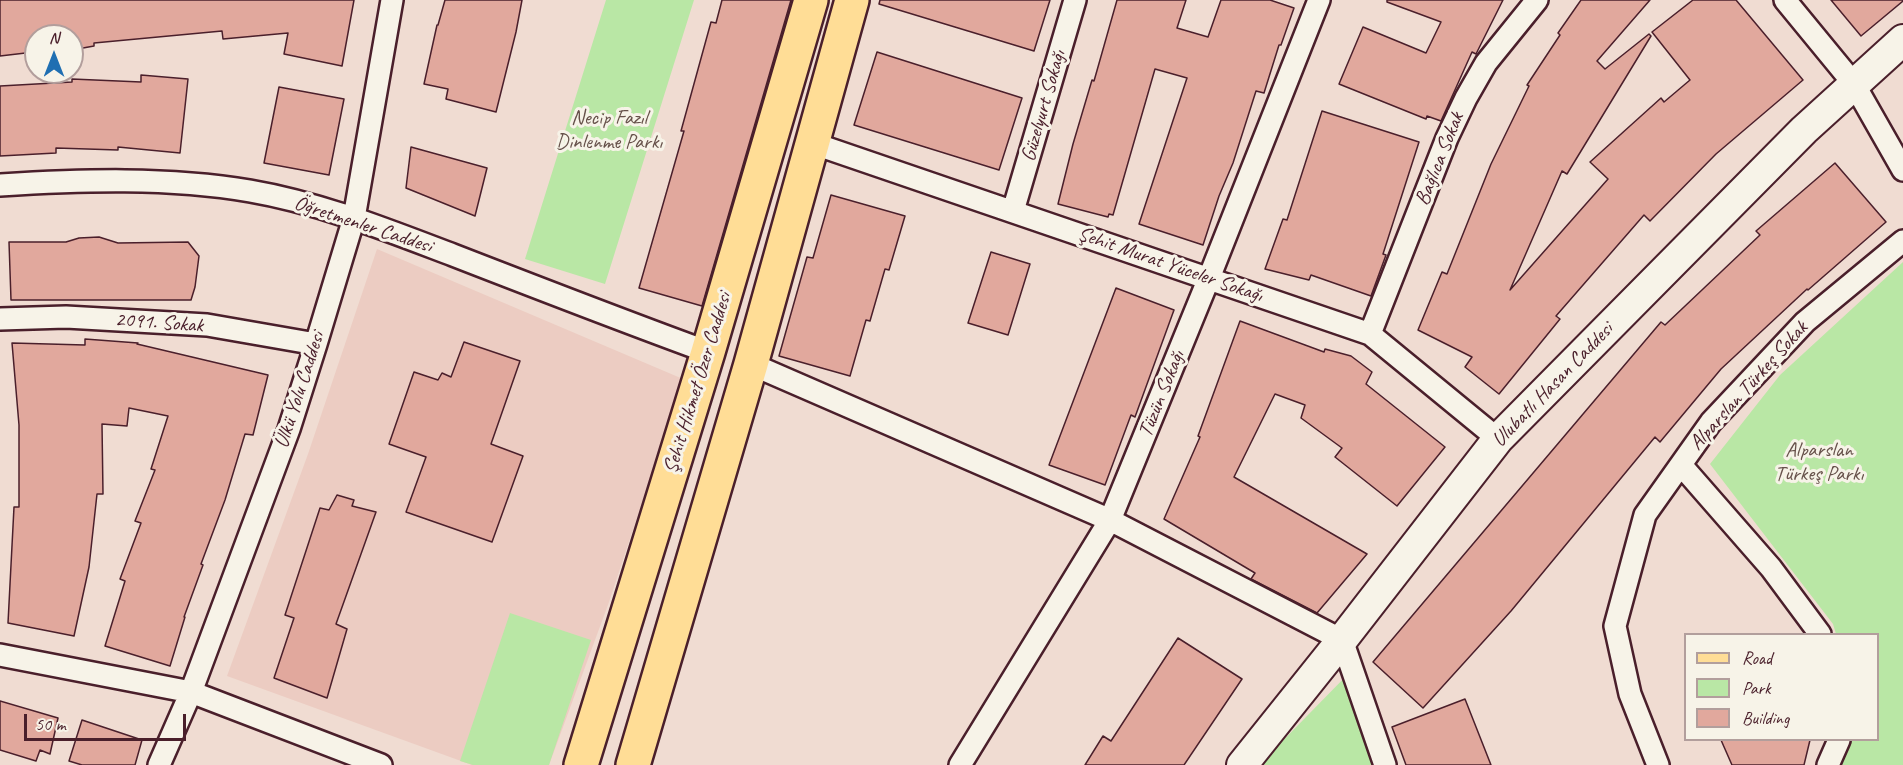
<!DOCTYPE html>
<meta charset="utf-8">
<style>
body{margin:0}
#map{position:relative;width:1903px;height:765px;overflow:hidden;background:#f0dcd2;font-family:Caveat,sans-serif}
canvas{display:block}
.legend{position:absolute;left:1684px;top:633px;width:195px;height:108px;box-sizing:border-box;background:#f7f3e8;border:2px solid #b29e9c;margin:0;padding:8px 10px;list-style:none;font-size:18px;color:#4a1f2b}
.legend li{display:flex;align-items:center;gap:12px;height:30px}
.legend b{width:30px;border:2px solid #b29e9c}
.north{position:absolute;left:24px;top:24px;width:60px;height:60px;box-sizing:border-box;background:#f7f3e8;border:2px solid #b29e9c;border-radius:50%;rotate:0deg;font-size:16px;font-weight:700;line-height:24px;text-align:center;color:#4a1f2b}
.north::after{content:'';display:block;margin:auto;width:21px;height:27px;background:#1f6fb2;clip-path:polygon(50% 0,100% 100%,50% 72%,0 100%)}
.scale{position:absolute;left:24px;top:714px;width:162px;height:27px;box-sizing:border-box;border:3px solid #4a1f2b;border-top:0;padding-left:8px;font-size:18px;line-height:21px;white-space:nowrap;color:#4a1f2b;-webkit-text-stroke:4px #f7f3e8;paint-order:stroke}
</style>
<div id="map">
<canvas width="1903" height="765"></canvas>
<ul class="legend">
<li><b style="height:8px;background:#ffdd96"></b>Road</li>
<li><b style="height:16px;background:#b9e7a5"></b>Park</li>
<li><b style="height:16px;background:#e1a89d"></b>Building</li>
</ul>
<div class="north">N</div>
<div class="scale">50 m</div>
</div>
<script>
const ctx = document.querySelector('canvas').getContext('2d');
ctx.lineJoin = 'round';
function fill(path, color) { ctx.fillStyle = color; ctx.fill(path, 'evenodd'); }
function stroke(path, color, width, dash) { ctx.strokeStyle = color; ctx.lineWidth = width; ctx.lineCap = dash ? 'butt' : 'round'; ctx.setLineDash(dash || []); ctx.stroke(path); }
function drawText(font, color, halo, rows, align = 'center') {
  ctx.font = font + ' Caveat,sans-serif'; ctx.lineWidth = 6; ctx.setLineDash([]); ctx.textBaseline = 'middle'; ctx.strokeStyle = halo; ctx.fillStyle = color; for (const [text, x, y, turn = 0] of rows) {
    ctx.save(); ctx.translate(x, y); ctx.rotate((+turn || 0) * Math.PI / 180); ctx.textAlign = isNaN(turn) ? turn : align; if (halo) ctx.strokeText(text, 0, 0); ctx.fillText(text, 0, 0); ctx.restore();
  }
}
fill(new Path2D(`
 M377,249l306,130 -74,223 -60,163h-77l-245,-89 81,-222z`), '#ecccc2');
fill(new Path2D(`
 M606,0h88l-89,284 -80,-25z
 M1903,262v503h-64l11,-25h28v-106h-42l-3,-10 -123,-160 70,-89z
 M510,613l81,27 -42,125h-76l-13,-4z
 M1352,670l30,95h-123z`), '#b9e7a5');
const building = new Path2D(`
 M0,0h354l-12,66 -58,-12 4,-21 -65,6 -1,-8 -128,12v3l-22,4v-14h-40l2,16 -34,4z
 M445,0h77l-6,32 -20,80 -50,-13 2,-10 -24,-5 13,-59h1z
 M722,0h69l-89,306 -63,-18 45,-157h-3l30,-109 5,1z
 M880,0h170l-16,51 -155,-47z
 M1117,0h69l-9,28 31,9 13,-37h49l24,8 -13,37h-2l-15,48 -8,-2 -23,72 -14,33 -16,49 -64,-21 48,-146 -32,-9 -42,146 -4,-1 -1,3 -50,-13 15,-60 19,-64 2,1z
 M1387,0h116l-27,54 -4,-2 -31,69 -14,-5 -1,3 -87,-35 24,-57 63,26 15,-31 -54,-20z
 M1581,0h69l-53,61 8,8 44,-35 2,2 -84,138 -5,-3 -52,119 98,-111 -18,-17 71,-64 3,4 26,-22 -38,-48 41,-32h43l67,80 -87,74 -66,67 -6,-6 -88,101 4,3 -61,75 -34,-27 7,-10 -54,-27 24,-58 5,2 44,-110 38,-78 -2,-1 33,-50 -2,-2z
 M1831,0h72v1l-42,35z
 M877,52l145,46 -23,72 -145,-45z
 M141,75l47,4 -8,74 -62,-6v3l-62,-2v5l-56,3v-70l72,-4v-3l69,3z
 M279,87l65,12 -15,76 -65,-12z
 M1322,111l97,31 -36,112 3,1 -15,41 -60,-21 -2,5 -44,-11 18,-50 4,1z
 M411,147l76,21 -12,48 -69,-28z
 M1835,163l51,59 -78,68 -1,-1 -86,80 -61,73 -5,-5 -144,174 -88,97 -50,-46 288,-340 4,3 95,-90 -4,-4z
 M831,195l74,21 -16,54 -4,-1 -15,52 -4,-1 -16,56 -71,-20 28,-99 6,1z
 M99,237l19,6 70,-1 11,14 -4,31 -4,13h-180l-2,-58h57l13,-4z
 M991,252l39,12 -22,71 -40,-12z
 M1116,288l58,22 -39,107 -4,-2 -26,70 -56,-20z
 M1240,321l84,31 1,-3 26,7 21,16 -6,12 79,63 -48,59 -62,-49 7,-9 -41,-30 4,-13 -30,-11 -41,83 133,77 -50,59 -66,-34 4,-6 -91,-54 36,-82 -2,-1z
 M85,339l53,4 -1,1 131,31 -15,60 -8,-1 -20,66 -24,64 2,1 -19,52h1l-15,49 -65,-20 20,-65 -5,-2 21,-56 -6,-2 20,-51 -4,-1 17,-53 -39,-8 -2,18 -25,-2 1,70h-6l-8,73 -15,69 -66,-13 6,-116h5v-82l-7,-82 73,2z
 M464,342l56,19 -29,83 32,12 -31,86 -86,-30 20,-55 -37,-13 25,-72 24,8 4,-7 9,4z
 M337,495l17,5 -2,6 24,6 -40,112 11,5 -20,69 -53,-20 20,-60 -9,-3 35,-107 9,2z
 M1178,638l64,41 -58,86h-99l18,-29 8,5z
 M1465,699l26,66h-85l-14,-38z
 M0,701l58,17 -8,36 -10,-4 -4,11 -36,-11z
 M82,720l60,20 -7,25h-53l-13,-4z
 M1721,740h89l-6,25h-72z`);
fill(building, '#e1a89d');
stroke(building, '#4a1f2b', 1.5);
const street = new Path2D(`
 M1785,0l69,84 49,86
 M812,143l558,191 128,105
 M0,185c82,-5 168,-8 250,6 70,12 137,39 203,64 85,33 170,66 255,97
 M1013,211l62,-211
 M0,319l66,-2 141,8 109,19
 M1370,334l77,-196 19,-40 20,-35 51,-63
 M751,364l359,156 232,120 43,125
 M1681,465l90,103 49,66
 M0,655l191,37 190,73
 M159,765l32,-73 98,-263 27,-85 38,-126 38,-218
 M960,765l150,-245 99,-242 110,-278
 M1658,765l-28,-71 -15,-68 30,-111 66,-93 94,-100 98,-81
 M1828,765l11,-25`);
const secondary = new Path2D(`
 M1242,765l100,-125 156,-201 306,-309 99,-90`);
const primary = new Path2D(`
 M581,765l127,-413 103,-352
 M633,765l118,-401 101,-364`);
stroke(street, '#4a1f2b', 26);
stroke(secondary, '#4a1f2b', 34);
stroke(primary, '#4a1f2b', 38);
stroke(street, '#f7f3e8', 21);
stroke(secondary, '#f7f3e8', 30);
stroke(primary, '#ffdd96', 33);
drawText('21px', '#4a1f2b', '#f7f3e8', [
 ["Güzelyurt Sokağı",1044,106,-74],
 ["Bağlıca Sokak",1440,159,-68],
 ["Öğretmenler Caddesi",363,225,18],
 ["Şehit Murat Yüceler Sokağı",1170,265,19],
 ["2091. Sokak",159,323,4],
 ["Şehit Hikmet Özer Caddesi",698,383,-73],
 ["Ulubatlı Hasan Caddesi",1553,385,-46],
 ["Alparslan Türkeş Sokak",1749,386,-48],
 ["Ülkü Yolu Caddesi",300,390,-72],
 ["Tüzün Sokağı",1162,394,-68]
]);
drawText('21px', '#66514a', '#f7f3e8', [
 ["Necip Fazıl",609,118],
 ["Dinlenme Parkı",609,142],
 ["Alparslan",1819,450],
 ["Türkeş Parkı",1819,474]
]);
</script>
